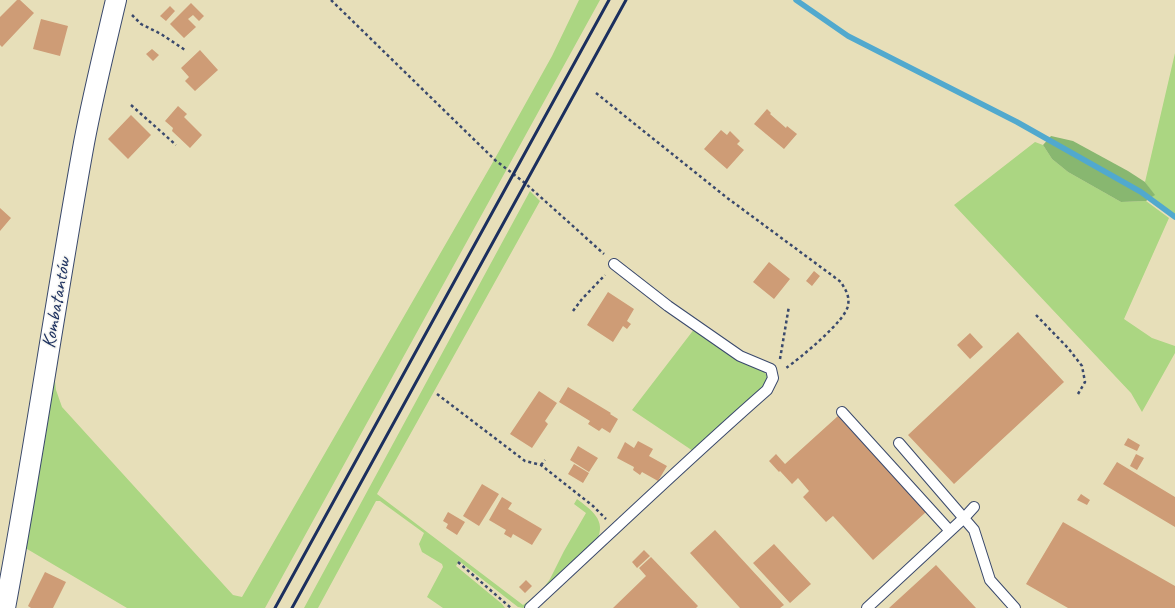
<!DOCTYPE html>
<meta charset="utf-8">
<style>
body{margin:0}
canvas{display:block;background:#e7dfb9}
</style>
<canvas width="1175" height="608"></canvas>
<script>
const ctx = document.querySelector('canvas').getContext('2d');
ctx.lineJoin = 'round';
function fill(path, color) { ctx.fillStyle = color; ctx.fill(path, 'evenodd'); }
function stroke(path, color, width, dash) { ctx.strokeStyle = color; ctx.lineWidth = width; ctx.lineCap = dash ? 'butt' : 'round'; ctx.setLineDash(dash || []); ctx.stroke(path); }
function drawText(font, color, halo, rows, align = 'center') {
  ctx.font = font + ' Caveat,sans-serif'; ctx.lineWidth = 3; ctx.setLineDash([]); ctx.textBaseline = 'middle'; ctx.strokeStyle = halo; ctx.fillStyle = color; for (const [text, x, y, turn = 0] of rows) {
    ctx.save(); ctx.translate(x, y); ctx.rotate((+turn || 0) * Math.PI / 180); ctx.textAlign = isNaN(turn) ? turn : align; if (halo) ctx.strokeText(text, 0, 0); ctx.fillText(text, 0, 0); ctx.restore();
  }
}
fill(new Path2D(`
 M579,0h21l-335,608h-138l-105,-62 62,-372 4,4 -34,195 2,17 6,17 171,188 9,2 251,-435 59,-106z
 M1175,53v162l-23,-18 2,-2 -9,-13z
 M1035,142l8,3 9,14 16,13 53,30 25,-1 23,17 -45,101 28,19 23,8v7l-33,59 -11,-19 -177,-188z
 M530,191l10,10 -163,293 146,111 17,-12 10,-14 14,-28 22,-38 -12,-9 3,-5c14,11 30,21 20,41l-62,60 -12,8 -5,-1 -59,-46 -3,5 46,38 3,4h-62l-16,-11 16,-30 -1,-3 -20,-12 -3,-8 5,-11 -44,-32h-4l-58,107h-14z
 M695,328l68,43 5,5 -1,5 -16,18 -58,52 -61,-41z`), '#abd682');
fill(new Path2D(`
 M1051,136l22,5 55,30 17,11 10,13 -9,6 -25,1 -53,-30 -16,-13 -9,-14z`), '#88b770');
stroke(new Path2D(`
 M796,0l52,36 169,86 124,70 34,25`), '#51a9ce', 5.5);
fill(new Path2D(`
 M17,0h3l14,13 -32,34 -2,-2v-28z
 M191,3l13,13 -5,5 -6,-6 -5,4 8,8 -12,11 -14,-14z
 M170,6l5,5 -9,10 -6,-5z
 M41,19l27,7 -8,30 -27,-7z
 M152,49l7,6 -6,6 -7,-7z
 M200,50l18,20 -23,21 -10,-10 4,-4 -8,-9z
 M178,106l9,8 -3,3 18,18 -12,13 -18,-17 1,-3 -8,-7z
 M767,109l4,4 -1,1 16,14 1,-2 10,8 -13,15 -30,-25z
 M131,115l20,20 -23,24 -20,-20z
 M721,130l6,5 3,-4 10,10 -3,3 7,6 -17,19 -23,-20z
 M0,208l11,10 -11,13z
 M769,262l21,17 -16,20 -21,-17z
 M814,271l6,5 -8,10 -6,-5z
 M608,292l26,17 -7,12 4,3 -4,5 -4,-3 -10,16 -26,-17z
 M1018,332l46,50 -110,102 -46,-49z
 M970,333l13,14 -13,12 -13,-14z
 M568,387l43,26 -1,1 8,5 -8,14 -8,-5 -3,3 -11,-7 2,-3 -31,-19z
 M539,391l18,12 -12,18 3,3 -16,24 -22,-14z
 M838,416l88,96 -53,48 -40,-44 -7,6 -23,-25 6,-6 -11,-13 -6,6 -12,-13 -1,1 -10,-11 7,-7 9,10z
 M1128,438l12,7 -3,6 -13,-6z
 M638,441l15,8 -4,7 18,10 -9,15 -16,-9 -2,3 -7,-5 1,-3 -17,-9 8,-16 9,6z
 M578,446l20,12 -9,14 -19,-12z
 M1136,454l8,4 -7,12 -7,-4z
 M1117,462l58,35v30l-72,-43z
 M574,464l15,9 -6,10 -15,-9z
 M482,484l17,10 -20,32 -16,-10z
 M1081,494l9,6 -3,5 -10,-5z
 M502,497l10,6 -4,6 34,20 -10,16 -19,-11 -2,4 -7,-4 2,-4 -17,-10z
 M448,512l17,10 -8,13 -11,-7 2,-4 -5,-3z
 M1063,522l112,64v22h-107l-42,-24z
 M715,530l69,75 -4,3h-40l-50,-55z
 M774,544l37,40 -21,19 -37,-40z
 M644,550l6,6 -13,12 -5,-6z
 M651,557l47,49 -2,2h-83l33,-32 -7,-8z
 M936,565l40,43h-87z
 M45,572l21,10 -13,26h-22l-3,-2z
 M526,580l6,6 -7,7 -6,-6z`), '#ce9c76');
const service = new Path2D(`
 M842,412l108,119
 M899,443l75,87 16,50 25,28
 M530,608c79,-73 156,-147 237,-218l6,-12 -2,-9 -31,-13 -72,-50 -54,-42
 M867,608l97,-90 10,-11`);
const minor = new Path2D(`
 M5,608c29,-155 51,-311 79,-465 9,-48 21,-96 32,-143`);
stroke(service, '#3a496c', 12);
stroke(minor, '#3a496c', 22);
stroke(new Path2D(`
 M331,0l164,160 30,23 79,71
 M132,15l9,9 20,10 24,16
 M596,93l130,104 115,85c4,7 9,14 7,23 -1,15 -49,54 -62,63
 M131,105l45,40
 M573,311l9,-12 23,-24
 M1036,315l32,33 14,18 3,16 -7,12
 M780,359l9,-53
 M437,394l88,67 16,4 52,41 13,13
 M541,465l4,-5
 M458,562l53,46`), '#3a496c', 2.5, [3, 3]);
stroke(service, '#fff', 10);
stroke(minor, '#fff', 20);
stroke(new Path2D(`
 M275,608l334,-608
 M292,608l334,-608`), '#1b2f5e', 3);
drawText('20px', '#1b2f5e', '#f6f6f2', [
 ["Kombatantów",57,303,-80]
]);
</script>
